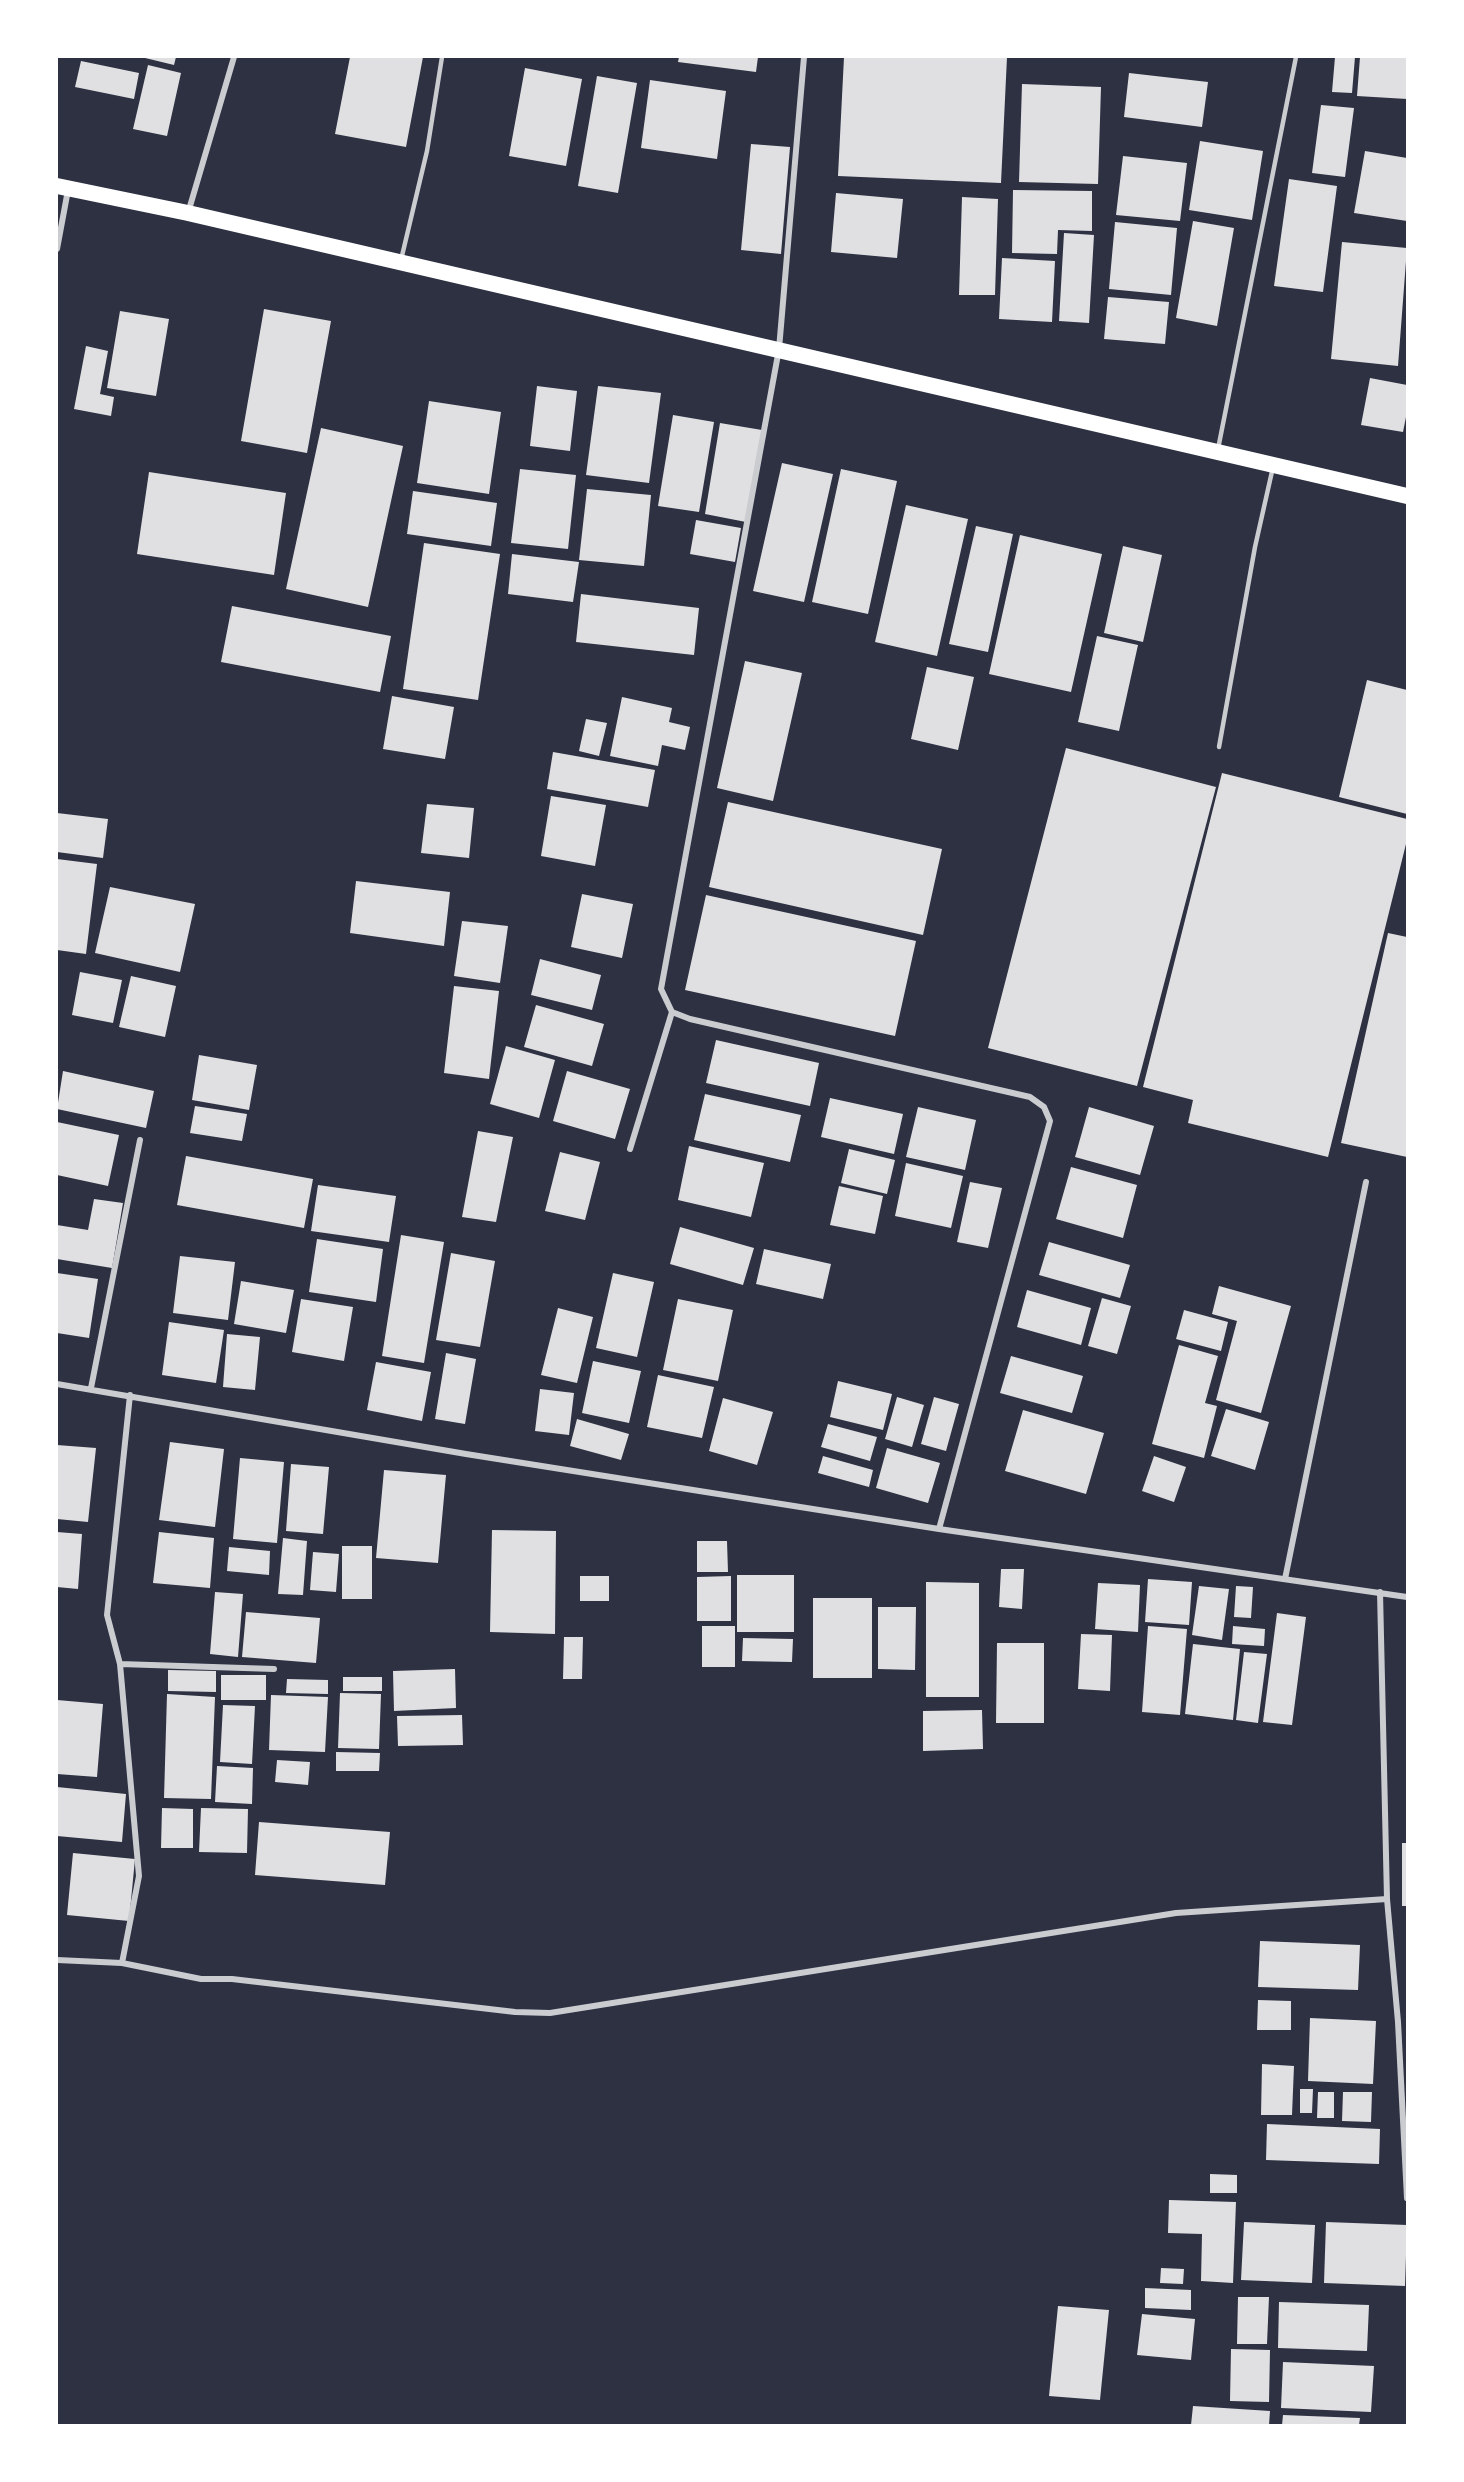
<!DOCTYPE html>
<style>
body{margin:0}
#map{position:relative;width:1464px;height:2482px;overflow:hidden;background:#2d3142;font-family:"Noto Sans",sans-serif}
canvas{display:block}
.frame{position:absolute;inset:0;border:58px solid #fff;pointer-events:none}
</style>
<div id="map">
<canvas width="1464" height="2482"></canvas>
<div class="frame"></div>
</div>
<script>
const ctx = document.querySelector('canvas').getContext('2d');
ctx.lineJoin = 'round';
function fill(path, color) { ctx.fillStyle = color; ctx.fill(path, 'evenodd'); }
function stroke(path, color, width, dash) { ctx.strokeStyle = color; ctx.lineWidth = width; ctx.lineCap = dash ? 'butt' : 'round'; ctx.setLineDash(dash || []); ctx.stroke(path); }
fill(new Path2D(`
 M141,57h35l-2,8z
 M350,57h73l-17,90 -71,-13z
 M679,57h79l-2,15 -78,-10z
 M844,57h163l-6,126 -163,-7z
 M1335,57h20l-3,36 -20,-1z
 M1360,57h47v42l-50,-3z
 M81,61l58,12 -5,26 -59,-12z
 M148,65l33,8 -14,63 -34,-7z
 M525,68l57,11 -16,87 -57,-10z
 M1129,73l79,9 -6,45 -78,-10z
 M597,76l40,7 -19,110 -40,-7z
 M650,80l76,11 -9,68 -76,-11z
 M1022,84l79,3 -3,97 -79,-2z
 M1321,105l33,3 -9,69 -33,-4z
 M1200,141l63,10 -11,69 -63,-10z
 M751,144l39,3 -9,107 -40,-4z
 M1365,151l42,7v63l-53,-8z
 M1123,156l64,7 -7,58 -64,-6z
 M1289,179l48,7 -14,106 -49,-6z
 M1013,190l79,1v40l-34,-1 -1,24 -45,-1z
 M836,193l67,6 -6,59 -66,-6z
 M962,197l36,2 -3,96h-36z
 M1193,221l41,7 -17,98 -41,-8z
 M1115,222l62,6 -6,67 -62,-6z
 M1064,233l30,2 -5,88 -30,-2z
 M1342,242l65,6 -9,118 -67,-7z
 M1002,258l53,3 -3,61 -53,-3z
 M1108,297l61,5 -4,42 -61,-5z
 M264,309l67,12 -24,132 -66,-12z
 M120,311l49,8 -13,77 -49,-8z
 M86,346l22,5 -8,43 14,3 -3,19 -37,-7z
 M1370,378l37,7v27l-4,20 -42,-7z
 M537,386l40,5 -7,60 -40,-5z
 M598,386l63,7 -12,90 -63,-8z
 M429,401l72,11 -12,82 -72,-11z
 M673,415l41,7 -15,90 -41,-6z
 M720,423l42,7 -16,92 -41,-8z
 M321,428l82,18 -35,161 -82,-18z
 M782,463l51,11 -29,128 -51,-11z
 M520,469l56,6 -8,74 -57,-6z
 M841,469l56,12 -29,133 -56,-12z
 M149,472l137,21 -12,82 -137,-21z
 M587,489l64,6 -7,71 -65,-6z
 M413,491l84,12 -6,43 -84,-12z
 M906,505l62,14 -31,137 -62,-14z
 M696,520l45,8 -6,34 -45,-8z
 M976,526l37,8 -25,118 -39,-8z
 M1020,535l82,19 -31,138 -82,-18z
 M424,543l76,11 -22,146 -75,-11z
 M1123,546l39,9 -19,87 -39,-9z
 M512,554l67,8 -6,40 -65,-8z
 M581,594l118,14 -5,47 -118,-13z
 M232,606l159,30 -11,56 -159,-30z
 M1097,636l41,9 -19,86 -41,-9z
 M745,661l57,12 -29,128 -56,-13z
 M927,667l47,10 -16,73 -47,-11z
 M1367,680l40,10v124l-68,-17z
 M392,696l62,11 -9,52 -62,-10z
 M622,697l50,11 -3,14 21,5 -5,23 -23,-5 -4,21 -48,-10z
 M586,719l21,4 -8,33 -20,-5z
 M1066,748l150,39 -79,299 -149,-38z
 M553,752l102,18 -7,37 -101,-18z
 M1222,773l185,46v21l-79,317 -140,-34 5,-23 -50,-13z
 M551,796l55,9 -11,61 -54,-10z
 M728,802l214,47 -19,86 -214,-48z
 M427,804l47,4 -5,50 -48,-5z
 M57,813l51,6 -5,39 -46,-6z
 M57,859l40,5 -11,90 -29,-4z
 M356,881l94,11 -6,54 -94,-13z
 M110,887l85,17 -15,68 -85,-19z
 M582,894l51,10 -11,54 -51,-11z
 M706,895l210,46 -21,95 -210,-46z
 M462,921l46,5 -8,57 -46,-7z
 M1388,933l19,4v220l-66,-14z
 M540,959l61,16 -9,35 -61,-15z
 M80,972l42,8 -9,43 -41,-8z
 M131,976l45,10 -11,51 -46,-10z
 M454,986l45,5 -10,88 -45,-6z
 M536,1005l68,19 -12,42 -68,-19z
 M716,1040l103,23 -9,43 -104,-23z
 M506,1046l49,14 -16,58 -49,-14z
 M199,1055l58,10 -8,45 -57,-10z
 M63,1071l91,20 -8,37 -89,-19z
 M567,1071l63,18 -15,50 -62,-18z
 M705,1094l96,21 -11,47 -96,-22z
 M830,1098l73,16 -9,40 -73,-17z
 M195,1106l52,8 -5,27 -52,-8z
 M918,1107l58,13 -11,50 -59,-13z
 M1089,1107l65,19 -14,49 -65,-18z
 M57,1122l62,13 -11,51 -51,-11z
 M478,1131l35,6 -17,85 -34,-5z
 M689,1146l75,17 -13,54 -73,-17z
 M849,1149l46,11 -8,34 -46,-11z
 M560,1152l40,10 -15,58 -40,-9z
 M186,1156l127,23 -9,49 -127,-23z
 M906,1163l57,13 -12,52 -56,-12z
 M1071,1167l66,18 -14,53 -67,-19z
 M970,1182l32,6 -14,60 -31,-6z
 M318,1185l78,11 -7,46 -78,-11z
 M839,1186l44,10 -8,38 -45,-9z
 M94,1199l29,4 -11,65 -55,-9v-34l31,5z
 M680,1227l74,21 -11,37 -73,-21z
 M401,1235l43,7 -20,121 -42,-7z
 M317,1239l66,10 -7,53 -67,-10z
 M1049,1242l81,23 -10,33 -81,-23z
 M764,1249l67,15 -8,35 -67,-15z
 M451,1253l44,8 -15,86 -44,-7z
 M180,1256l55,6 -7,58 -55,-7z
 M57,1273l41,6 -9,59 -32,-5z
 M613,1273l41,9 -17,75 -41,-9z
 M241,1281l53,9 -8,43 -52,-9z
 M1219,1286l72,20 -30,107 -45,-13 21,-79 -25,-7z
 M1027,1290l64,18 -10,37 -64,-18z
 M1102,1298l29,8 -14,48 -29,-8z
 M301,1299l52,8 -9,54 -52,-9z
 M678,1299l55,11 -15,71 -55,-11z
 M558,1308l35,9 -16,66 -36,-8z
 M1184,1310l44,12 -7,29 -45,-12z
 M169,1322l55,8 -8,53 -54,-8z
 M227,1334l33,3 -5,53 -32,-3z
 M1179,1345l39,11 -13,47 12,3 -13,52 -52,-14z
 M446,1353l30,6 -11,65 -30,-5z
 M1011,1356l72,20 -11,37 -72,-20z
 M593,1361l48,10 -12,52 -47,-10z
 M376,1362l55,10 -9,49 -55,-11z
 M658,1375l56,12 -12,51 -55,-11z
 M838,1381l54,13 -9,36 -53,-13z
 M540,1389l34,4 -5,42 -34,-4z
 M897,1397l27,8 -12,42 -27,-8z
 M934,1397l25,7 -13,47 -25,-7z
 M723,1398l50,14 -16,53 -48,-14z
 M1226,1409l43,13 -14,48 -44,-14z
 M1023,1410l81,23 -18,61 -81,-23z
 M577,1419l52,15 -8,26 -51,-14z
 M828,1424l49,13 -7,24 -49,-14z
 M170,1442l54,7 -9,78 -56,-7z
 M57,1445l39,3 -8,74 -31,-3z
 M887,1448l53,15 -12,40 -52,-15z
 M823,1456l50,14 -4,17 -51,-14z
 M1154,1456l32,11 -12,35 -32,-11z
 M240,1458l44,4 -7,81 -44,-4z
 M291,1464l38,3 -6,67 -37,-3z
 M384,1470l62,5 -8,88 -62,-5z
 M492,1530l64,1 -1,103 -65,-2z
 M57,1532l25,2 -4,55 -21,-2z
 M159,1532l55,6 -4,50 -57,-5z
 M283,1538l24,3 -4,54 -25,-1z
 M697,1541h30l1,31h-31z
 M342,1546h30v53h-30z
 M229,1547l41,4 -1,24 -42,-4z
 M313,1552l26,2 -3,38 -26,-2z
 M1001,1569h23l-2,40 -23,-2z
 M737,1575h57v57h-57z
 M580,1576h29v25h-29z
 M731,1576v45h-34v-44z
 M1148,1579l44,3 -3,43 -44,-3z
 M926,1582l53,1v114h-53z
 M1098,1583l42,2 -2,47 -43,-3z
 M1199,1586l30,3 -7,51 -30,-5z
 M1236,1586l17,1 -2,31 -17,-1z
 M215,1592l28,2 -5,63 -28,-3z
 M813,1598h59v80h-59z
 M878,1607h38l-1,63 -37,-1z
 M246,1612l74,6 -4,45 -74,-6z
 M1277,1613l29,4 -14,108 -29,-3z
 M702,1626h33v41h-33z
 M1148,1626l39,3 -7,86 -38,-3z
 M1233,1626l32,3 -1,17 -32,-2z
 M1081,1634l31,1 -2,56 -32,-2z
 M564,1637h19l-1,42h-19z
 M743,1638l50,1 -1,23 -50,-1z
 M997,1643h47v80h-48z
 M1193,1644l47,5 -7,71 -48,-6z
 M1244,1652l23,2 -9,69 -22,-3z
 M455,1669l1,39 -62,3 -1,-40z
 M168,1670l48,1v21l-48,-1z
 M221,1675h45v25h-45z
 M343,1677h39v14h-39z
 M287,1679l41,1v14l-42,-1z
 M340,1693l41,1 -2,55 -41,-1z
 M167,1694l48,3 -4,102 -47,-1z
 M271,1695l57,2 -3,55 -56,-2z
 M57,1700l46,4 -6,73 -40,-3z
 M223,1705l32,1 -3,58 -32,-2z
 M982,1710l1,39 -60,2v-40z
 M462,1715l1,30 -65,1 -1,-30z
 M336,1752l44,1 -1,18h-43z
 M277,1760l33,2 -2,23 -33,-3z
 M217,1766l36,2 -1,36 -37,-2z
 M57,1787l69,7 -4,48 -65,-6z
 M162,1808l31,1v39h-32z
 M201,1808l47,1 -1,44 -48,-1z
 M259,1822l131,10 -5,53 -130,-10z
 M1402,1843h5v63h-5z
 M73,1853l62,6 -6,62 -62,-6z
 M1260,1941l100,4 -2,45 -100,-3z
 M1258,2000l33,1v29h-34z
 M1310,2018l66,3 -3,63 -65,-3z
 M1262,2064l32,2 -2,49h-31z
 M1300,2089h13l-1,24h-12z
 M1318,2092h16v26h-17z
 M1343,2092h29l-1,30 -29,-1z
 M1267,2124l113,5 -1,35 -113,-4z
 M1210,2174l27,1v18h-27z
 M1169,2200l67,2 -3,81 -32,-2 1,-47 -34,-1z
 M1244,2222l71,3 -3,58 -71,-3z
 M1326,2222l81,3 -2,61 -81,-3z
 M1161,2268l23,1 -1,15 -23,-1z
 M1145,2288l46,2v20l-46,-2z
 M1238,2297h31l-2,47h-30z
 M1279,2302l90,3 -2,46 -89,-3z
 M1058,2306l51,4 -9,90 -51,-4z
 M1142,2314l53,5 -4,41 -54,-5z
 M1231,2349l39,1 -1,52 -39,-1z
 M1283,2362l91,4 -3,46 -90,-4z
 M1193,2406l77,5 -1,14h-78z
 M1283,2415l77,3 -1,7h-77z`), '#e0e0e3');
stroke(new Path2D(`
 M401,260l26,-109 15,-94
 M1218,449l78,-392
 M1219,747l36,-200 18,-80`), '#caccd0', 4.5);
stroke(new Path2D(`
 M804,57l-25,292 -118,640 11,23 18,7 340,78 14,10 6,14 -111,408
 M188,213l46,-156
 M57,249l11,-59
 M630,1149l42,-137
 M57,1384l409,70 473,75 468,68
 M91,1388l49,-248
 M1285,1579l81,-397
 M1380,1592l7,307 11,123 9,176
 M120,1664l154,5
 M57,1960l65,3 17,-87 -19,-212 -13,-49 23,-220
 M122,1963l79,16h31l283,33 35,1 626,-100 211,-14`), '#caccd0', 6);
stroke(new Path2D(`
 M57,186l131,27 1219,283`), '#fff', 16);
</script>
